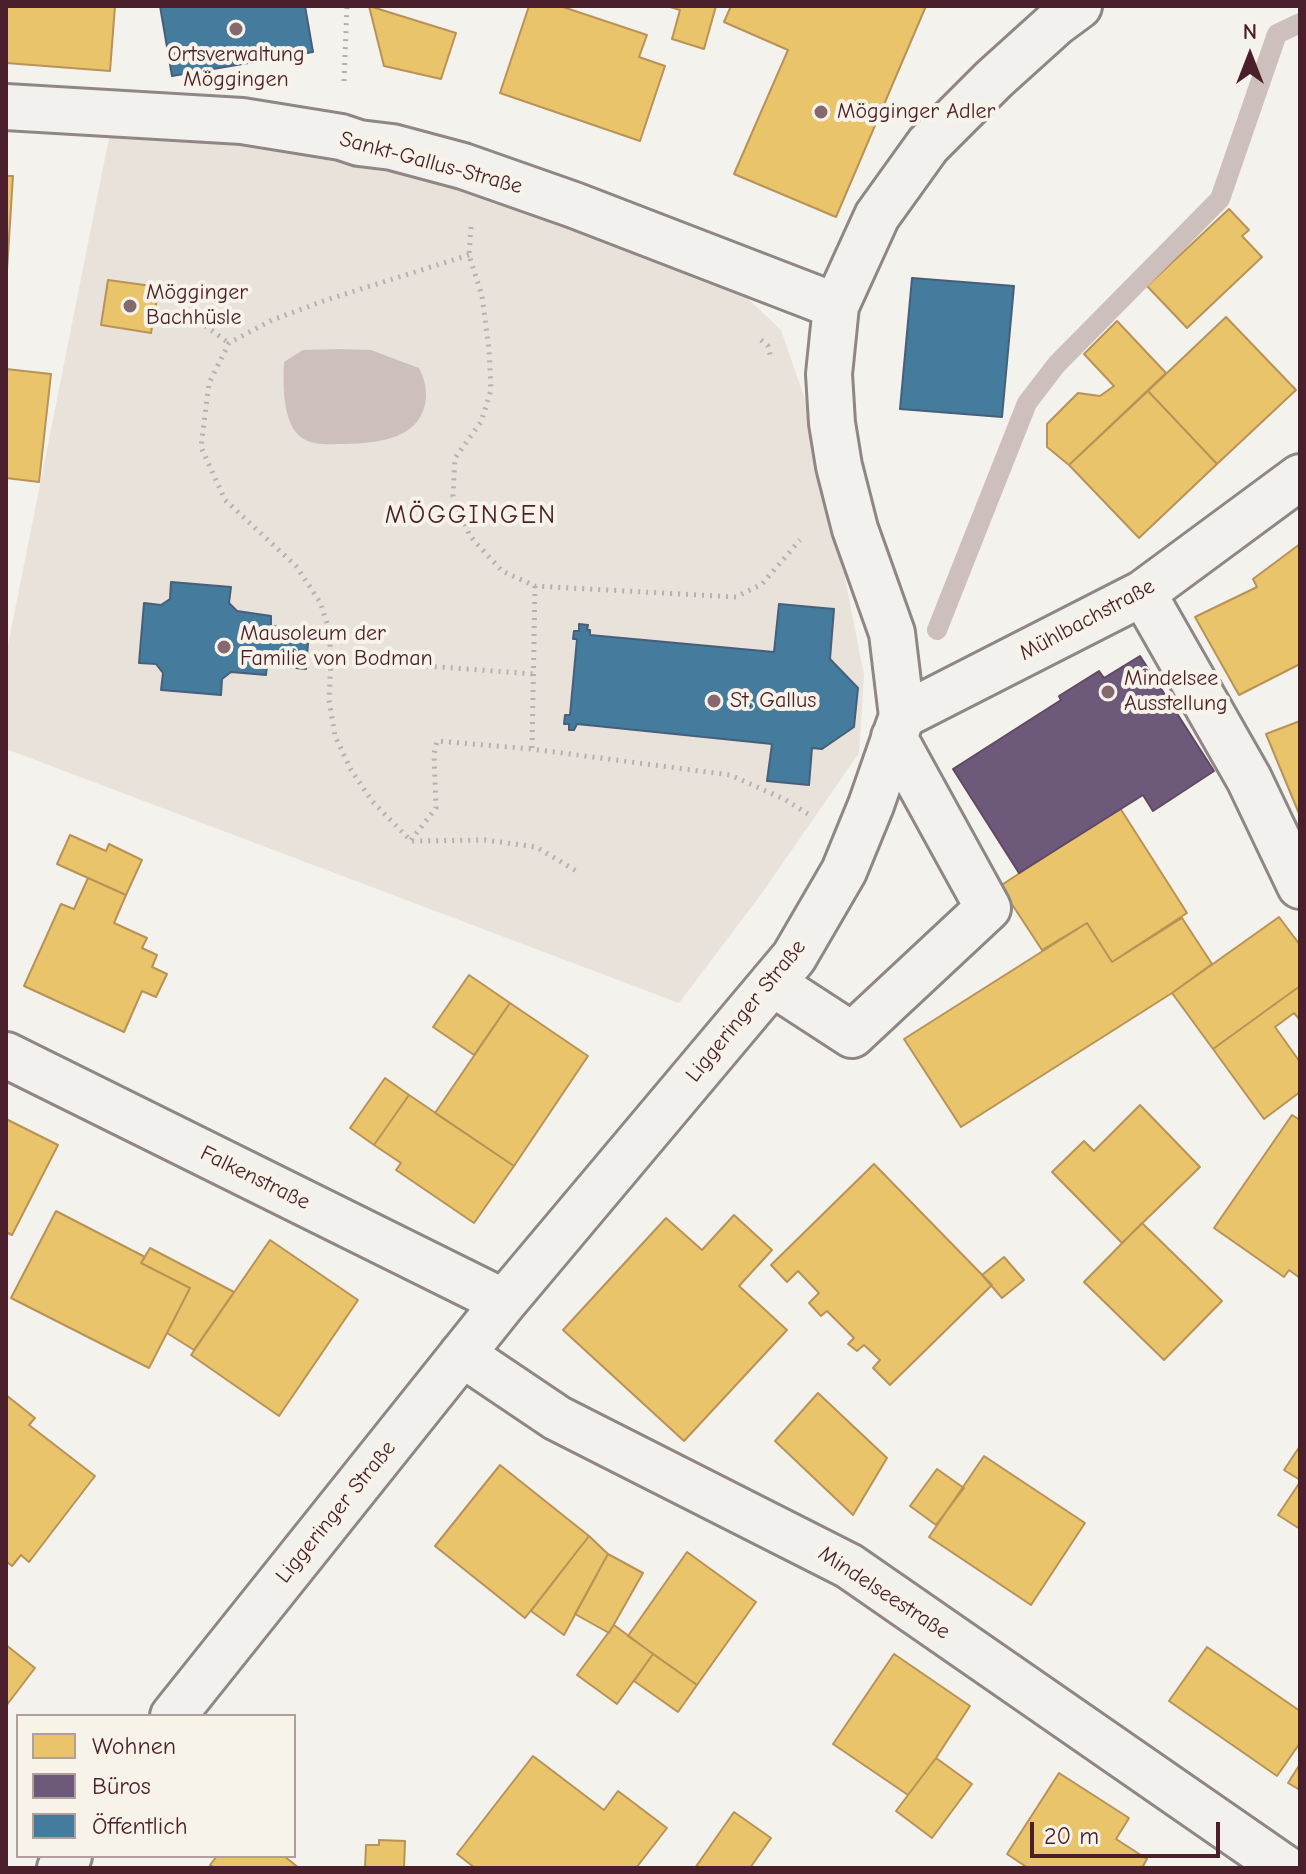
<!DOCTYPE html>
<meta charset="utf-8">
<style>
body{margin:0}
#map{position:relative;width:1306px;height:1874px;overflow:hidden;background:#f4f2ec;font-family:"Comic Neue",sans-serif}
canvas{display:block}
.frame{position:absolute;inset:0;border:8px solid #4a1f2b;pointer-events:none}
.legend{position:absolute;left:16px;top:1714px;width:280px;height:144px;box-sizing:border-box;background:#f7f3e8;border:2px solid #b29e9c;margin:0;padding:10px 14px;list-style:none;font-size:24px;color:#4a1f2b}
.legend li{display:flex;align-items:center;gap:16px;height:40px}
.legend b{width:40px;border:2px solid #b29e9c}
.north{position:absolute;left:1210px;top:16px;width:80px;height:80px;-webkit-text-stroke:6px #f7f3e8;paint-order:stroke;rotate:0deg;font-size:22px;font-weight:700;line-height:32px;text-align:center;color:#4a1f2b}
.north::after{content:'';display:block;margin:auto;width:28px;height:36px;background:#4a1f2b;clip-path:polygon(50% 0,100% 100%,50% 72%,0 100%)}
.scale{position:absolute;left:1030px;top:1822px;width:190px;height:36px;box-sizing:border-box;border:4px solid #4a1f2b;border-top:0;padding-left:10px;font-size:24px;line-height:28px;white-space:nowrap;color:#4a1f2b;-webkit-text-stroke:6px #f7f3e8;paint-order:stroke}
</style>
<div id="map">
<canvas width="1306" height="1874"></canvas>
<div class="frame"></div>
<ul class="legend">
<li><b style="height:22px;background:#e9c46a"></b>Wohnen</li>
<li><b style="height:22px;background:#6d597a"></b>Büros</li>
<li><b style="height:22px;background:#457b9d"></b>Öffentlich</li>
</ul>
<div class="north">N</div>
<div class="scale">20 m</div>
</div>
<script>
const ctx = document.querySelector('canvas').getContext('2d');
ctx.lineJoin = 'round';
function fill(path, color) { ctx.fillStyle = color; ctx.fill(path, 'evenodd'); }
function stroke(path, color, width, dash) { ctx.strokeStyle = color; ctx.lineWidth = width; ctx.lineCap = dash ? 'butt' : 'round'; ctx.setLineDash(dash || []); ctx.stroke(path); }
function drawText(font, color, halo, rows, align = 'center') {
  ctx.font = font + ' "Comic Neue",sans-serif'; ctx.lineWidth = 8; ctx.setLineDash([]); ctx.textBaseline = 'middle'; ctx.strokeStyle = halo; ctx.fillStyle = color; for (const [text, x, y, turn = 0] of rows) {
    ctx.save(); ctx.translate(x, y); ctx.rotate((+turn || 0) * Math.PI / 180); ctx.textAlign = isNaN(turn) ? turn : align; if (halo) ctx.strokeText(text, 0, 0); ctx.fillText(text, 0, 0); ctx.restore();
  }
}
fill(new Path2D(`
 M114,113l264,32 362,146 41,39 35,101 48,244 -5,78 -97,140 -83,110 -673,-254v-94z`), '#e8e2da');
fill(new Path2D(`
 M339,349l32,1 48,18c5,11 7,16 7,29 -3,42 -47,46 -81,47 -14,0 -31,2 -43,-6 -20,-14 -19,-54 -18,-76l19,-12z`), '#cdc0bc');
const homes = new Path2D(`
 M6,6h109l-5,65 -104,-8z
 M369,6l87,27 -15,46 -57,-13z
 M529,6h31l87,29 -8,22 26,9 -25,75 -140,-48z
 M667,6h49l-12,43 -32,-10 8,-29z
 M731,6h195l-90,211 -102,-43 54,-124 -64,-28z
 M6,176h7l-7,110z
 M1229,209l20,21 -7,6 20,21 -75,71 -40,-42z
 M108,280l51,7 -8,46 -50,-8z
 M1226,317l70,73 -79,74 -69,-73z
 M1117,321l49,52 -97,92 -22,-18v-23l31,-31 22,3 14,-10 -30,-32z
 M6,369l45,5 -12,108 -33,-4z
 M1148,391l69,73 -78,74 -70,-73z
 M1300,544v120l-61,31 -44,-78 62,-30 -4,-8z
 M1300,721v95l-34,-82z
 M1120,808l67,105 -75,49 -25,-39 -45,27 -42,-64z
 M70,835l36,16 3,-7 33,16 -16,35 -69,-31z
 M88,878l38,17 -12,28 33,15 -5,10 15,7 -5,12 15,7 -11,23 -14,-6 -18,41 -100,-46 37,-82 13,5z
 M1279,917l21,28v41l-87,63 -41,-56z
 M1182,918l30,46 -40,29 -211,134 -57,-88 183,-116 25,39z
 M469,975l41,28 -36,52 -41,-28z
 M1300,986v34l-6,-7 -19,14 25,35v30l-36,27 -51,-70z
 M510,1003l78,53 -74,110 -79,-53z
 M385,1078l24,17 -35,50 -24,-17z
 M409,1095l105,71 -40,57 -78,-53 5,-7 -27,-18z
 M1140,1105l60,62 -78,76 -70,-71 32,-31 10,10z
 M1292,1115l8,5v158l-11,-8 -5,7 -70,-49z
 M6,1119l52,26 -46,90 -6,-3z
 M874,1164l118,121 -102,100 -17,-17 7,-8 -16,-15 -7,6 -9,-7 6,-6 -27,-27 -6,5 -12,-13 10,-10 -21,-22 -11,11 -16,-17z
 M56,1211l89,46 -4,6 49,25 -41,80 -138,-70z
 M734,1215l38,35 -33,36 48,44 -103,111 -121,-111 103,-112 36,32z
 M1142,1223l80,78 -58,59 -80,-78z
 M270,1240l88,60 -79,116 -88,-61z
 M150,1248l84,44 -40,58 -27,-17 23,-45 -49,-25z
 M1004,1257l20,23 -22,18 -20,-23z
 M818,1393l69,65 -34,57 -78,-74z
 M6,1395l29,23 -6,7 66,51 -66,86 -8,-7 -9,11 -6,-5z
 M1300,1446v34l-16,-10z
 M984,1456l101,67 -54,82 -102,-68z
 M500,1465l89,71 -64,82 -90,-72z
 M937,1469l27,19 -28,37 -26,-19z
 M1300,1482v47l-22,-14z
 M589,1536l19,18 -44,81 -33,-24z
 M687,1552l69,50 -59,83 -69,-49z
 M608,1554l35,19 -34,60 -34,-19z
 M614,1625l39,29 -36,50 -40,-29z
 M6,1645l29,23 -29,38z
 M1207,1647l93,64v32l-23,33 -108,-75z
 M653,1654l44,31 -19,27 -44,-31z
 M894,1654l76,52 -34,52 -28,37 -75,-51z
 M533,1756l71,54 14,-19 49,37 -31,40h-161l-18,-14z
 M936,1758l36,26 -40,54 -36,-27z
 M1300,1764v26l-12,-7z
 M1059,1773l70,45 -13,21 31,20 -5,9h-114l-21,-14z
 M734,1812l37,26 -21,30h-55z
 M379,1840l26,1 -1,27h-39l1,-23h13z
 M217,1856h67l15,12h-85l-4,-3z`);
fill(homes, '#e9c46a');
stroke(homes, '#b99257', 2);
const offices = new Path2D(`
 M1140,656l74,115 -61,40 -10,-16 -124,78 -66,-104 108,-69 -2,-4 40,-25 5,7z`);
fill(offices, '#6d597a');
stroke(offices, '#624862', 2);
const public = new Path2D(`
 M160,6h145l8,46 -141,24z
 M912,278l102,8 -12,131 -102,-8z
 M171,582l60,5 -2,16 8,8 34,5v10l38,4 -3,39 -39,-4 -1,10 -35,-3 -9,7 -1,16 -60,-5 2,-17 -7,-9 -17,-1 5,-60 17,2 9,-6z
 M779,604l55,5 -4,50 28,29 -4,39 -32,22 -10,-1 -3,37 -42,-4 5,-37 -195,-20 -3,6h-5v-6h-5l1,-9h5l7,-76h-4l1,-8h5v-7l9,1 -1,5h3v5l184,17z`);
fill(public, '#457b9d');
stroke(public, '#465f7b', 2);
stroke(new Path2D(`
 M937,630l90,-227 30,-39 163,-165 57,-165 23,-11`), '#cdc0bc', 20);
const minor = new Path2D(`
 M6,107l236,14 99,16 18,6 33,4 71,19 111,39 262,101
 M1143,593l106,186 51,107
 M902,716l241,-123 157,-116
 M772,983l80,52 136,-127 -94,-171
 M6,1055l498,247
 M462,1354l95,64 292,148 436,302
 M173,1716l331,-414 290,-345 50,-86 27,-66 31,-89 -10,-83 -37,-104 -16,-63 -7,-43 -3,-49 7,-68 41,-90 51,-71 66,-66 62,-56 23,-17
 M60,1868l9,-12`);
stroke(minor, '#8f8685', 50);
stroke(new Path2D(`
 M344,81l3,-75
 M471,227l-2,28 13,41 7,53 2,41 -10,32 -26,36 -2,38 17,40 32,35 33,15 201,11 26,-13 38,-44
 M469,255l-143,45 -54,20 -43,23 -20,40 -8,64 24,53 71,66 24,36 9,27 2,30 -2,41 6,36 16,34 21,31 39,40 74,-1 51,7 42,25
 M166,317l38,8 25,18
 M761,340l7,6 3,13
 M535,586l-3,163 198,26 54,24 24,15
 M331,659l203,15
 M411,840l25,-32 -2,-54 3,-13 95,8`), '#b6b0ae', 5, [2, 6]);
stroke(minor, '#f2f1ed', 44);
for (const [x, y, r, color] of [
 [236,29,8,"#86696f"],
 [821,112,8,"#86696f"],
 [130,306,8,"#86696f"],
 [224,647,8,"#86696f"],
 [1108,692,8,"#86696f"],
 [714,701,8,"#86696f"]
]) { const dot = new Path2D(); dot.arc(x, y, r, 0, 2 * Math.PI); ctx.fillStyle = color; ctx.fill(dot); stroke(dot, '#f7f3e8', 3); }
drawText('22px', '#4a1f2b', '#f7f3e8', [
 ["Ortsverwaltung",236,55,"center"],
 ["Möggingen",236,80,"center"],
 ["Mögginger Adler",837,112],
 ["Mögginger",146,293],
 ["Bachhüsle",146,318],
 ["Mausoleum der",240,634],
 ["Familie von Bodman",240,659],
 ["Mindelsee",1124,679],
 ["Ausstellung",1124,704],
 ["St. Gallus",730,701]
], 'left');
drawText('22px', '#4a1f2b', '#f7f3e8', [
 ["Sankt-Gallus-Straße",431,163,15],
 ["Mühlbachstraße",1087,620,-28],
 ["Liggeringer Straße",746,1011,-51],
 ["Falkenstraße",255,1178,26],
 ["Liggeringer Straße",336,1512,-51],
 ["Mindelseestraße",884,1593,33]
]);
ctx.letterSpacing = '2px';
drawText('26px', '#4a1f2b', '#f7f3e8', [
 ["MÖGGINGEN",471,516]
]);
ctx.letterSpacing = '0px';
</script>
